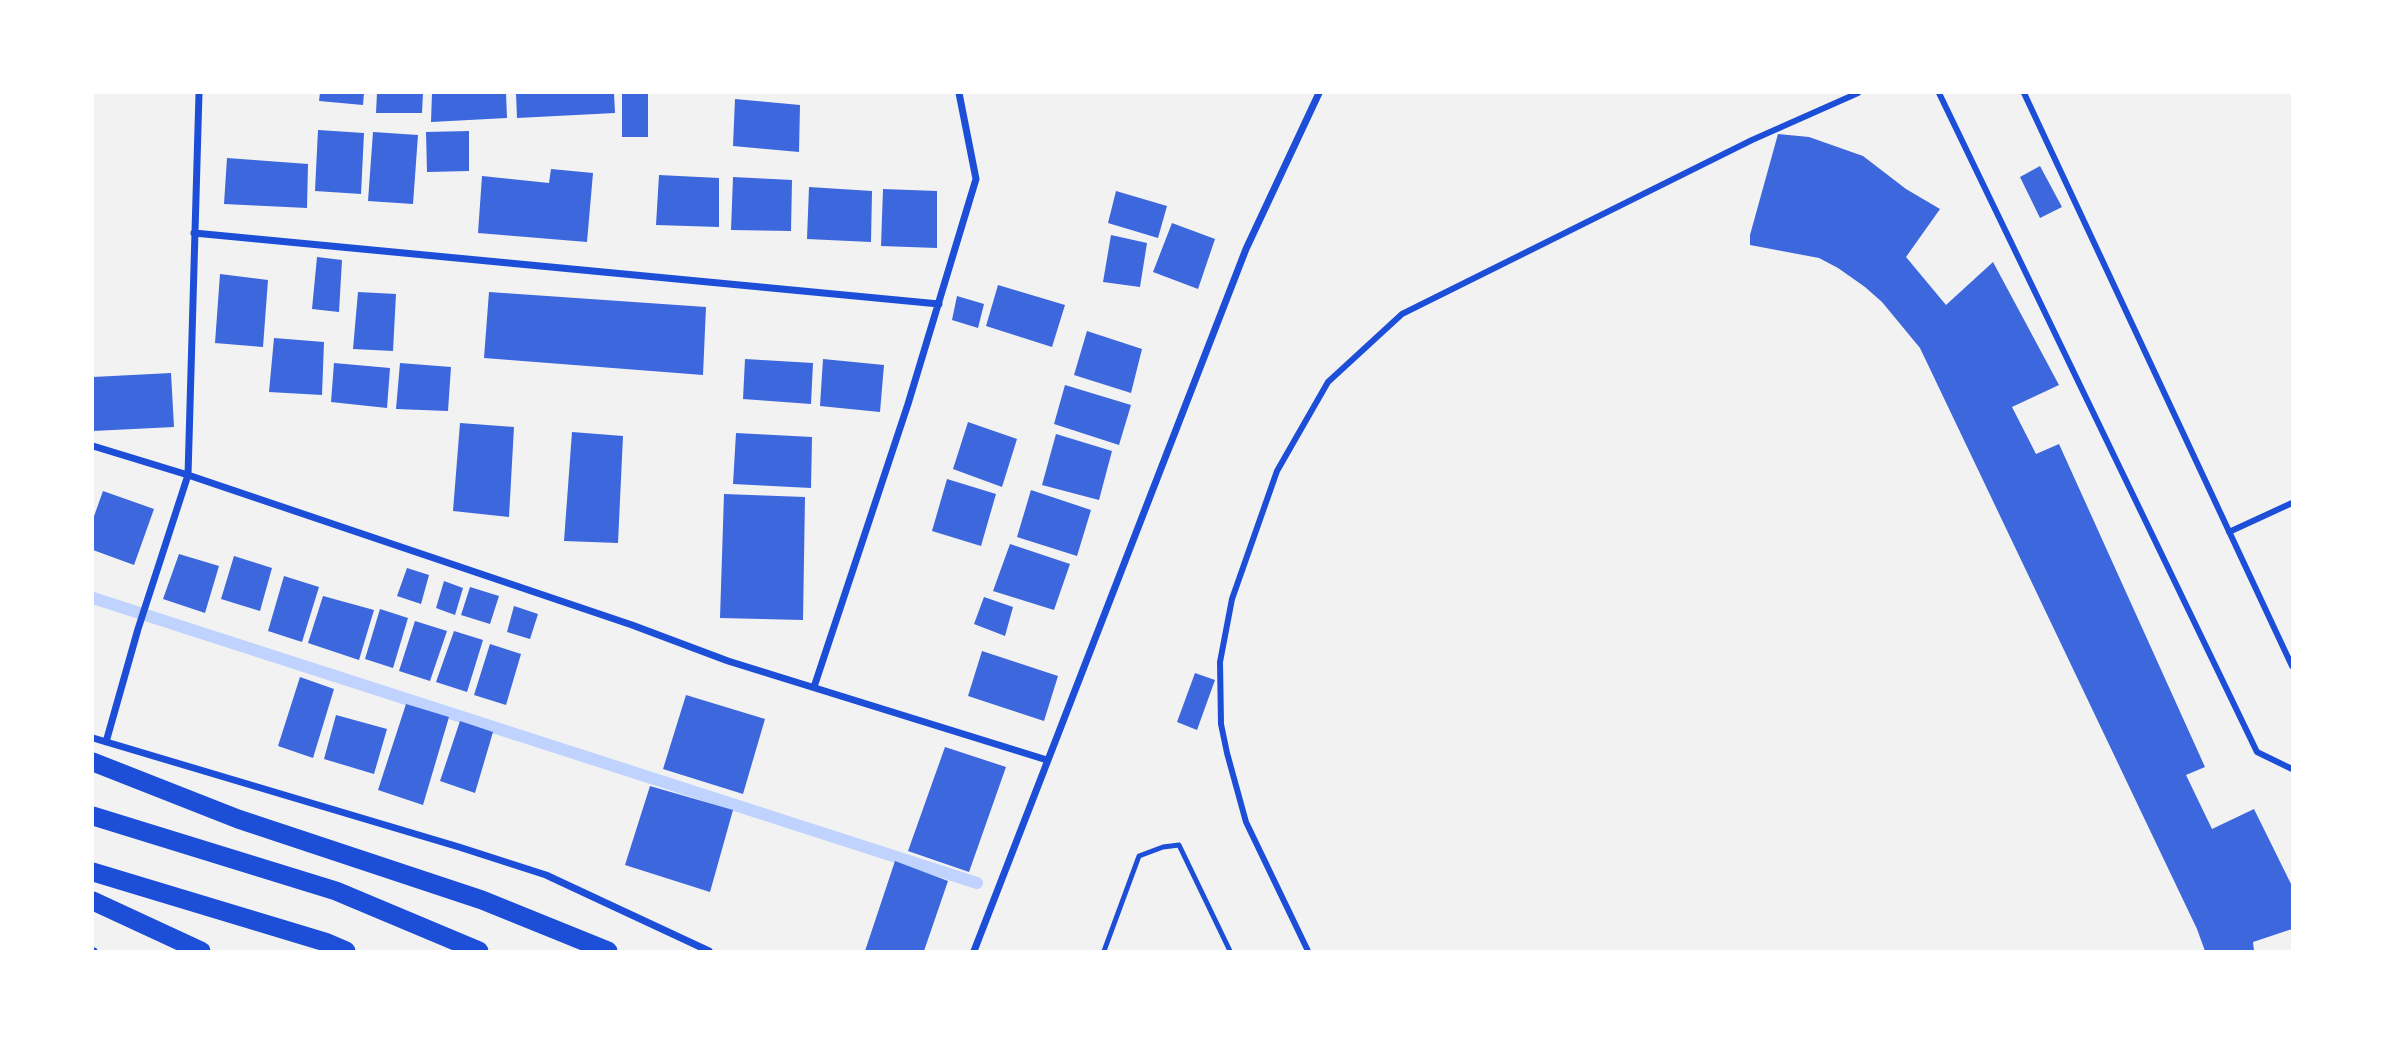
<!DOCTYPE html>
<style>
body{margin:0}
#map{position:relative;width:2385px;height:1044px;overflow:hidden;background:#f2f2f2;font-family:"Titillium Web",sans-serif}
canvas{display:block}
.frame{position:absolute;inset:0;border:94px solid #fff;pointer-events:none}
</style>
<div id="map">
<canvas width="2385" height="1044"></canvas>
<div class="frame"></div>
</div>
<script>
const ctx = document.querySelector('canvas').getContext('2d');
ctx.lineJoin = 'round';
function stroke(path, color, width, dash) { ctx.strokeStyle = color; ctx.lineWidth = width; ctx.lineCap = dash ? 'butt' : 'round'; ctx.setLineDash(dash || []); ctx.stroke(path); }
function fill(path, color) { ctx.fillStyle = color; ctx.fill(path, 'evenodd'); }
stroke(new Path2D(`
 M93,598l884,285`), '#bfd3fe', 12);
fill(new Path2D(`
 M320,93h44l-1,12 -44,-4z
 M377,93h46l-1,20h-46z
 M432,93h74l1,25 -76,4z
 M516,93h98l1,20 -98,5z
 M622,93h26v44h-26z
 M735,99l65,6 -1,47 -66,-6z
 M318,130l46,3 -3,61 -46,-3z
 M469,131v40l-42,1 -1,-40z
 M373,132l45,3 -5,69 -45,-3z
 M1778,134l31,3 54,19 43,33 34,20 -34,48 40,48 47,-43 66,123 -47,22 24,47 23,-10 146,323 -19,8 26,54 42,-20 38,77v43l-39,13 1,9h-49l-8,-22 -277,-581 -38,-46 -17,-15 -27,-19 -19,-10 -69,-13v-10z
 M227,158l81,6 -1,44 -83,-4z
 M2040,166l22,41 -22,11 -20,-41z
 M551,169l42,4 -6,69 -109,-9 4,-57 67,7z
 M659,175l60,3v49l-63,-2z
 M733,177l59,3 -1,51 -60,-1z
 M809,187l63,4 -1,51 -64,-3z
 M883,189l54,2v57l-56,-2z
 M1116,191l51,15 -9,32 -50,-15z
 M1172,223l43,16 -17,50 -45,-17z
 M1111,235l36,8 -7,44 -37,-5z
 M317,257l25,3 -3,52 -27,-3z
 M220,274l48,6 -5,67 -48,-4z
 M998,285l67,20 -13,42 -66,-21z
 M358,292l38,2 -3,57 -40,-2z
 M489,292l217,15 -3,68 -219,-17z
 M957,296l27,8 -6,24 -26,-8z
 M1087,331l55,18 -11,44 -57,-18z
 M274,338l50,4 -2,53 -53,-3z
 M745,359l68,4 -2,41 -68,-5z
 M823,359l61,6 -4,47 -60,-6z
 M334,363l56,5 -3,40 -56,-6z
 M400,363l51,4 -3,44 -52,-2z
 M171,373l3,54 -81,4v-54z
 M1065,385l66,20 -12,40 -65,-21z
 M968,422l49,17 -15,48 -49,-18z
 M460,423l54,4 -5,90 -56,-6z
 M572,432l51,4 -5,107 -54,-2z
 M736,433l76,4 -1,51 -78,-4z
 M1056,434l56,17 -13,49 -57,-15z
 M947,479l49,15 -15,52 -49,-15z
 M1031,490l60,20 -14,46 -60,-19z
 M103,491l51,18 -20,56 -41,-15v-31z
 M724,494l81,3 -2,123 -83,-2z
 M1010,544l60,20 -16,46 -61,-19z
 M179,554l40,12 -14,47 -42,-14z
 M234,556l38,12 -12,43 -39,-12z
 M407,568l22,7 -8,29 -24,-8z
 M284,576l35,11 -17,55 -34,-11z
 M444,581l19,7 -8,27 -19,-7z
 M470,587l29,9 -9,28 -29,-9z
 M323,596l51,14 -15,50 -51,-17z
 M984,597l29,10 -8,29 -31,-12z
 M514,606l24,8 -8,25 -23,-7z
 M380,609l28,9 -15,50 -28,-9z
 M415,621l32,10 -17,50 -31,-10z
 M454,631l29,9 -16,52 -31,-10z
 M490,644l31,10 -15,51 -32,-10z
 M982,651l76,25 -14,45 -76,-25z
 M1195,673l20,7 -18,50 -20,-8z
 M300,677l34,12 -21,69 -35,-12z
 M686,695l79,24 -22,75 -80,-25z
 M406,704l43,13 -26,88 -45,-15z
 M336,715l51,14 -13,45 -50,-15z
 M460,721l33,11 -18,61 -35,-12z
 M945,747l61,20 -37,105 -61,-21z
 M650,786l83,24 -23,82 -85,-27z
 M895,861l53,20 -24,70h-59z`), '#3d67dc');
stroke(new Path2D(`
 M1104,951l35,-95 24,-9 16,-2 51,106`), '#1d4ed8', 5);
stroke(new Path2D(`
 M1939,93l318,659 35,17
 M2024,93l268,573
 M2229,532l63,-29
 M1308,951l-62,-129 -19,-69 -6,-29 -1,-62 12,-63 45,-128 51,-89 74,-68 350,-174 106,-47`), '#1d4ed8', 6);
stroke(new Path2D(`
 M194,233l745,71
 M93,446l95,29 444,150 96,36 319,99
 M814,687l94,-283 68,-225 -17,-86
 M93,738l366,109 87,28 163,76
 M106,742l32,-113 50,-154 11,-382
 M93,951h1
 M974,951l272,-702 73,-156`), '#1d4ed8', 7);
stroke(new Path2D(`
 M93,762l145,57 244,81 126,51
 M93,816l243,75 143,60
 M93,872l232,70 21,9
 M93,901l108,50`), '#1d4ed8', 19);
</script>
